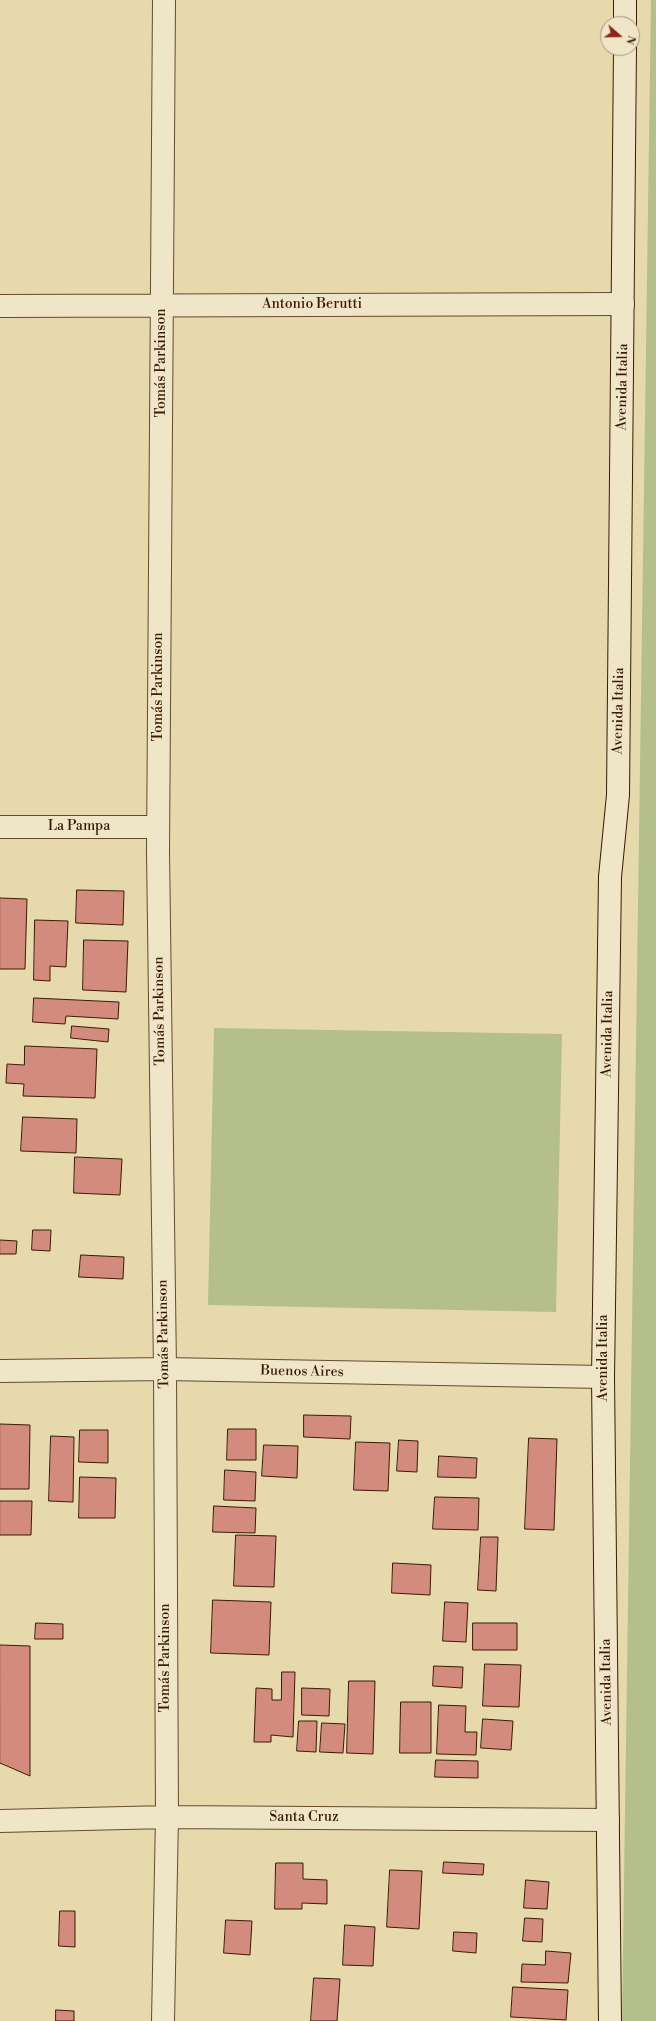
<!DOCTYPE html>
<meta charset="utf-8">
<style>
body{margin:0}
#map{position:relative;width:656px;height:2021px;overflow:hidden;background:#e6d9ab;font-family:"Libre Bodoni",serif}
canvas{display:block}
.north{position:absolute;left:600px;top:16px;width:40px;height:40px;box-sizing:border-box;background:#efe6c8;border:1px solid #a7947b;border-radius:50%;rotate:110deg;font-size:11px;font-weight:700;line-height:16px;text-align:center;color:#3c1a07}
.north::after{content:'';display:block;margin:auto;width:14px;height:18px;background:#8f2418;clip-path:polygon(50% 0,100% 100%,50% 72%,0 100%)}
</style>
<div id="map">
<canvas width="656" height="2021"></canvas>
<div class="north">N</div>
</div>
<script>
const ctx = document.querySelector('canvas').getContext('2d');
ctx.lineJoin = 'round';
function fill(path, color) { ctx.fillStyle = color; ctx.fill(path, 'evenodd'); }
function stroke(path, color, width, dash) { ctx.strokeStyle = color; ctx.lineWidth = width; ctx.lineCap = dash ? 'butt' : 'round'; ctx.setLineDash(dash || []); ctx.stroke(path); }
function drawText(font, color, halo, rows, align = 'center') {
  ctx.font = font + ' "Libre Bodoni",serif'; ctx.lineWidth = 3; ctx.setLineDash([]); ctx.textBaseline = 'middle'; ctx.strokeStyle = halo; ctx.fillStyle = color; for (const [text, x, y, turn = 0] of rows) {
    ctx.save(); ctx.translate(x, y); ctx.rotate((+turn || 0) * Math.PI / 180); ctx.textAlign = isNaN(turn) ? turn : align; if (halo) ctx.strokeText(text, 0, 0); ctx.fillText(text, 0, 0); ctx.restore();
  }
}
fill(new Path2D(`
 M651,0h5v2021h-34z
 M214,1028l348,6 -6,278 -348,-7z`), '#b5bf89');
const building = new Path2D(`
 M77,890l47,1 -1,34 -47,-2z
 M0,898l27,1 -2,70h-25z
 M35,920l33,1 -2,46 -16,-1v15l-16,-1z
 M84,940l44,1 -2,51 -43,-2z
 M34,998l85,4 -1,17 -52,-3 -1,8 -32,-2z
 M72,1026l37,3 -1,13 -37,-4z
 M25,1046l72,3 -2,49 -72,-2 1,-12 -18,-1 1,-19 17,1z
 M23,1117l54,2 -1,34 -55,-2z
 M75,1157l47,2 -2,36 -46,-2z
 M33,1230h18l-1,21 -18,-1z
 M0,1240l17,1 -1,13h-16z
 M81,1255l43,2 -1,22 -44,-2z
 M304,1415l47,1 -1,23 -46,-2z
 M0,1424l30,1 -1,64h-29z
 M228,1429h28v31h-29z
 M80,1430h28v33l-29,-1z
 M51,1436l23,1 -1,65 -24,-1z
 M529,1438l28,1 -3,91 -29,-1z
 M399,1440l19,1 -1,31 -20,-1z
 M356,1442l34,1 -2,48 -34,-1z
 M264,1445l34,1 -1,32 -35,-2z
 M439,1456l38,2 -1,20 -38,-1z
 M225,1470l31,2 -1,29 -31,-1z
 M80,1477l36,1 -1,40h-36z
 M435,1497l44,1 -1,32 -45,-1z
 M0,1501h32l-1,34h-31z
 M214,1506l42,2 -1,25 -42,-1z
 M236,1535l40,1 -2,51 -40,-1z
 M481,1537h17l-2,54 -18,-1z
 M393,1563l38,2 -1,30 -38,-2z
 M213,1600l58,2 -2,53 -58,-2z
 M445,1602l23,1 -2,39 -23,-1z
 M36,1623l27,1v15h-28z
 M473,1623h44v27h-44z
 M0,1645l30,1v130l-30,-13z
 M485,1664l36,1 -2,42 -36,-1z
 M434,1666l29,1 -1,21 -29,-2z
 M282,1672h13l-2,65 -22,-2v7h-17l2,-54 16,1v11h9z
 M349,1681h26l-2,73 -26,-1z
 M302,1688l28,1 -1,27 -27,-1z
 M401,1702h30v51h-31z
 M439,1705l27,1 -1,26h12l-1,23 -39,-1z
 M483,1719l30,2 -2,29 -30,-2z
 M299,1721h18l-1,31 -19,-1z
 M322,1723l23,1 -2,29 -23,-1z
 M436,1760l42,1v17l-43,-1z
 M444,1862l40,2 -1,11 -40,-2z
 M276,1863h27v16l24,1v24l-25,-1v6h-27z
 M390,1870l32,1 -3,58 -32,-2z
 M526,1880l23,2 -2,27 -23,-1z
 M60,1911h15v36l-16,-1z
 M525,1918l18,1 -1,23 -19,-1z
 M226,1920l26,1 -2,34 -26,-2z
 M345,1925l30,2 -2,39 -30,-1z
 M454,1932l23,1 -1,20 -23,-2z
 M546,1951l25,2 -3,30 -47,-1 1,-18 23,1z
 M314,1978l26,1 -3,42h-26z
 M513,1987l55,3 -2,30 -55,-3z
 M56,2010l18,1v10h-18z`);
fill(building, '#d28b7d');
stroke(building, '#3c1a07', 1);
const minor = new Path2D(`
 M0,306l623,-2
 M0,827h158
 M0,1371l165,-2 438,8
 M0,1821l167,-4 441,3
 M163,2021l4,-204 -2,-448 -7,-518 6,-851`);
const secondary = new Path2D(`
 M625,24v-24
 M610,2021l-7,-644 7,-500 8,-82 7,-747`);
stroke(minor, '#664a30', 24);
stroke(secondary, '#3c1a07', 24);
stroke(minor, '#efe6c8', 22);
stroke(secondary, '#efe6c8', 22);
drawText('14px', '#3c1a07', '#efe6c8', [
 ["Antonio Berutti",312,305],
 ["Tomás Parkinson",162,363,-90],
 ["Avenida Italia",623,387,-89],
 ["Tomás Parkinson",159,687,-90],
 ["Avenida Italia",619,711,-89],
 ["La Pampa",79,827],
 ["Tomás Parkinson",160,1011,-91],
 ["Avenida Italia",608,1034,-89],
 ["Tomás Parkinson",164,1334,-91],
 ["Avenida Italia",604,1358,-90],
 ["Buenos Aires",302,1372,1],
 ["Tomás Parkinson",166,1658,-90],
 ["Avenida Italia",607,1682,-91],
 ["Santa Cruz",304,1818]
]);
</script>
